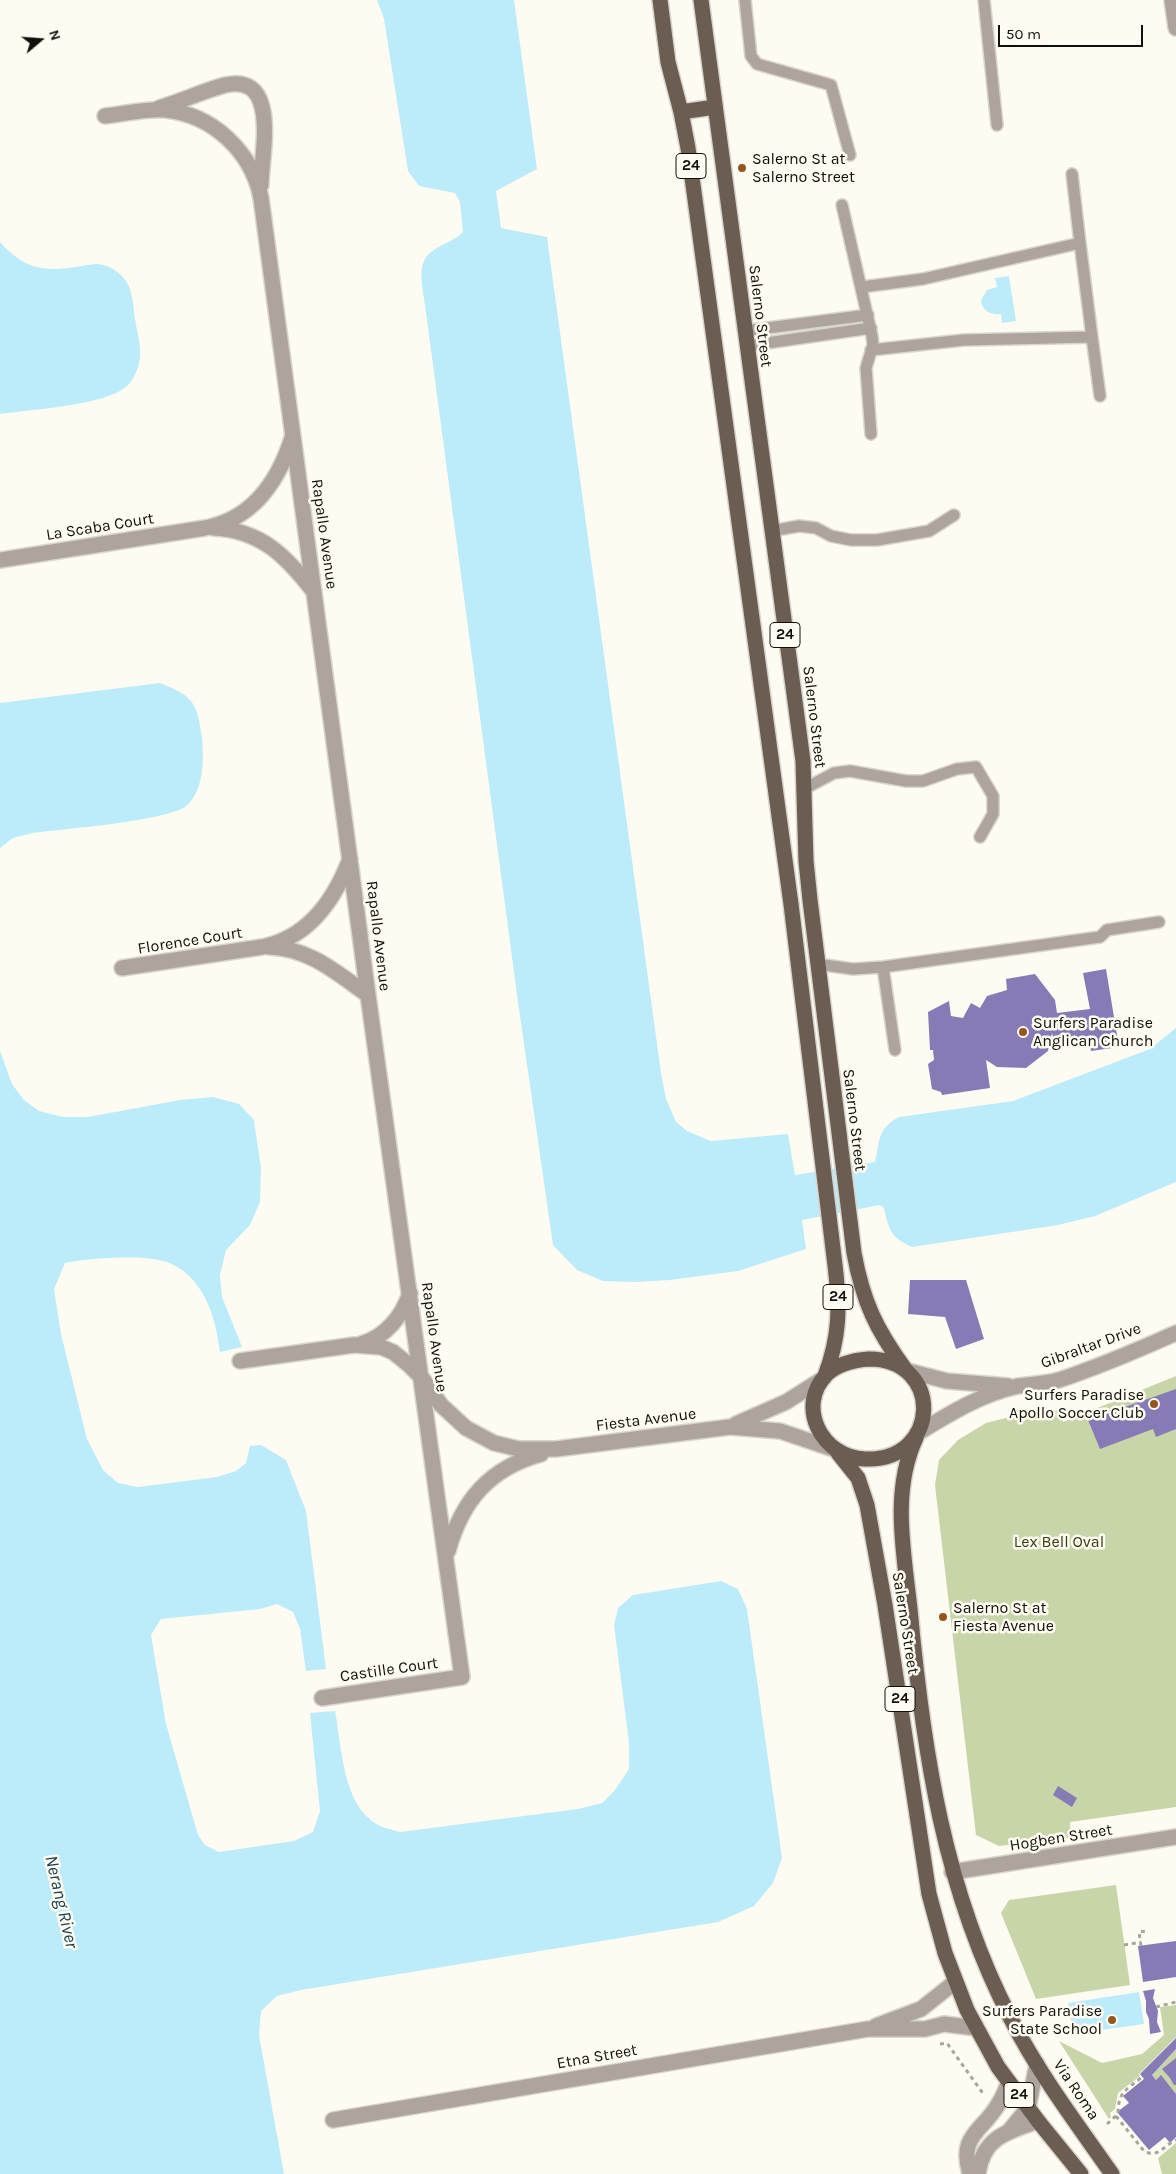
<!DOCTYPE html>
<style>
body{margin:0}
#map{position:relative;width:1176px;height:2174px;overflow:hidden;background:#fefbf2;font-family:Karla,sans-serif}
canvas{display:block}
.north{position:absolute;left:15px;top:15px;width:50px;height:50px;-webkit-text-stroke:4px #fefbf2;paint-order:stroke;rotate:72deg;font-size:14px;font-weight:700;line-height:20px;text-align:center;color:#110f07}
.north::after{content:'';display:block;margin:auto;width:18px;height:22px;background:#110f07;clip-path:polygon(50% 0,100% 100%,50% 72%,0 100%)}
.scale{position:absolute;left:998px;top:25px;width:145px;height:22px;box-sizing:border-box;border:2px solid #110f07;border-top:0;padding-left:6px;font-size:15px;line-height:18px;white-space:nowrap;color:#110f07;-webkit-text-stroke:4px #fefbf2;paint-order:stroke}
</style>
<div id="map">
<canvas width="1176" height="2174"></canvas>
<div class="north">N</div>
<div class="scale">50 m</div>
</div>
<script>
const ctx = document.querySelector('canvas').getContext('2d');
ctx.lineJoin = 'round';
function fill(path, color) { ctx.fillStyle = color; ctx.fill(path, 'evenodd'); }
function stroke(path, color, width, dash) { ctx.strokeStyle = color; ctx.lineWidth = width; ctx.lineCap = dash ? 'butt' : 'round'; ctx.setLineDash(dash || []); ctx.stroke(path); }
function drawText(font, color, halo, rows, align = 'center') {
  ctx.font = font + ' Karla,sans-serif'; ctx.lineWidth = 5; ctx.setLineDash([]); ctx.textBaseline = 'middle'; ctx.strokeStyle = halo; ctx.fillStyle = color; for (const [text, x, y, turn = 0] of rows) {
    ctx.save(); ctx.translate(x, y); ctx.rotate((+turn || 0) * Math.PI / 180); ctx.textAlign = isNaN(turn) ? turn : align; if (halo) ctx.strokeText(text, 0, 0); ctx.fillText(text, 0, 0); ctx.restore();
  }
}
fill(new Path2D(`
 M1176,1376v431l-106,15 1,15 -72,9 -23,-11 -41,-350 4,-25 19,-20 28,-17 28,-7 45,-6 4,12z
 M1116,1885l14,100 -94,14 -35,-86 8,-13z
 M1176,2005v32l-37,37 1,2 -22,17 -3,16 -5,4 1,4 -2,2 -50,-78 43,22 40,-9 22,-19 -4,-28z
 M1176,2049v45l-15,-18 -5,4 -4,-5z
 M1176,2143v31h-14l-4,-16z`), '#c8d5a9');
fill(new Path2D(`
 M377,0h137l23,169 -41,22 5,37 46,9 114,836 5,26 10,23 11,9 24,10 77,-7 7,41 80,-13c5,-22 2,-33 24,-45l114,-16 137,-52 26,-21v154l-81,34 -37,9 -146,22c-22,-10 -23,-17 -28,-39l-4,-3 -78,15 4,29 -68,22 -68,9 -36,2 -31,-1 -26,-11 -24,-25 -35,-243 -93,-697c-2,-16 -9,-41 5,-52 10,-9 23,-11 33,-21l-3,-30 -5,-9 -36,-7 -11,-15 -24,-152z
 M0,242c26,29 45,30 82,24 11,-2 18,-4 29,2 22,12 21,28 24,51 2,12 6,26 5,38 0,8 -6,22 -12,28 -18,20 -100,25 -128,29z
 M1009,276l7,45 -14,2 -1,-9c-11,1 -19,-3 -20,-14l6,-10 10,-3 -2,-9z
 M160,683c34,13 37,20 42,55 2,21 2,54 -16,68 -18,15 -124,23 -153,27l-20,5 -13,10v-145z
 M0,1051l12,33 12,16 15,11 24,6h25l92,-17 33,-3 26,7 15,16 7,48 -1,34 -10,23 -24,25 -6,25 2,22 20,50 -22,5c-4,-33 -15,-72 -48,-88 -21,-11 -84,-6 -107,-1l-11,26 7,45 26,105 16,31 15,13 20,4 79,-10 19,-6 10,-8 4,-17 11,-1 25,15 20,51 20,158 -20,2 -6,-42 -7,-17 -16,-8 -17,5 -99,10 -10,16 15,89 32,111 7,10 14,7 75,-11 19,-9 7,-21 -10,-98 25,-2c7,36 7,94 43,114 6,3 15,5 22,7l178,-23 24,-6 13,-13 14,-21v-26l-15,-118 4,-17 15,-13 88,-14 17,8 9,20 35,249 -9,25 -19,23 -36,16 -417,68 -24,6 -16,15 -2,24 25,139h-284z
 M1139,1992l5,32 -71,10 -5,-31z`), '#bcecf9');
fill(new Path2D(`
 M1106,969l13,78 -28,4 -1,-8 -34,5 -4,-15 -4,18 -22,17 -29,-1 -11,-7 4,28 -48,7 -1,-3 -9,-3 -4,-25 6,-4 -1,-10h-3l-2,-38 21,-11 2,15 12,2 8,-15 9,5 7,-12 20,-6 -1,-11 29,-5 20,26 2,13 33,-4 -7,-36z
 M910,1280h56l18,59 -28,10 -11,-32 -37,-3z
 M1176,1389v40l-20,8 -3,-8 -53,20 -12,-29z
 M1058,1786l19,12 -5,9 -19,-12z
 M1176,1941v36l-33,5 -5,-36z
 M1155,1989l-2,9 5,13 -1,11 4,10 -11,2 -1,-15 -3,-7v-11l-3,-10z
 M1176,2038v11l-24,26 4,5 5,-5 15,19v43l-6,6 -5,-6 -16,13 -32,-38 12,-9 -6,-7 21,-17 -4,-5z
 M1176,2058v27h-2l-4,-7 -8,-9z`), '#877bb6');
const service = new Path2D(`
 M745,0l6,56 6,8 74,21 19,70
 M984,0l13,125
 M1072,174l8,69
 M842,205l30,131 1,9 -7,23 5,66
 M862,287l61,-8 157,-36 12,94 -128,3 -93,10
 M744,331l124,-16
 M1092,337l8,59
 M746,346l125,-18
 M771,531l28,-5 17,2 15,8 20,4h26l52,-9 25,-16
 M804,789l30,-16 16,-2 56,10h17l34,-12 19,-2 17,29v18l-13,23
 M817,964l36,5 30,-2 217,-30 7,-7 52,-8
 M883,967l12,83`);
const minor = new Path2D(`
 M1172,0l4,28
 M159,108c23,-7 44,-17 66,-23 56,-13 36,71 36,100
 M105,116c20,-2 41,-8 61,-6 47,5 86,42 95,88l107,797 94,682 -140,21
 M213,528c48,2 73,28 101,64
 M0,560l205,-32c48,-9 73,-46 87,-90
 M269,947c40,1 68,26 99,48
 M122,968l140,-21c46,-9 72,-46 88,-88
 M361,1344c24,-7 41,-27 49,-51
 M240,1361l114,-16 27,2 12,5 16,13 13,13 19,27 25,23 28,15 25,6h37l174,-22 50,4 53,18
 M908,1371l39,10 61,5
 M736,1424l50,-22 38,-24
 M918,1433c31,-19 63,-39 100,-47 13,-2 27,-2 41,-6 39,-13 79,-30 117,-47
 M448,1551c14,-51 42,-83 93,-97
 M952,1872l224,-35
 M876,2026l45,-17 34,-27
 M333,2120l535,-91h57l19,-5 32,4
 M1010,2130l18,-22 9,-44
 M970,2174c-12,-40 13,-42 29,-71 4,-6 7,-14 10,-21
 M978,2174c5,-37 29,-42 60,-53`);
const primary = new Path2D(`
 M660,0l8,62 13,50 7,36 103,756 44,361c5,42 5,71 -10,111
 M701,0l102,761 3,100 4,39 44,353c9,49 22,76 51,116
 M681,112l34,-5
 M869,1359c75,0 72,103 -4,100 -43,-1 -70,-53 -38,-85 11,-10 28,-14 42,-15z
 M916,1438c-25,53 -12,115 -6,171 13,141 34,282 101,410 28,55 66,105 101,155
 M838,1453l20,25 9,27 18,100 44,289 16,59 22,57 31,57 40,54 43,53`);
stroke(service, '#d8d5cc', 14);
stroke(minor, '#d8d5cc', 18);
stroke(primary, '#d8d5cc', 18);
stroke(new Path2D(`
 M1124,1945l17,-3
 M1141,1946l-2,-14 9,-1
 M1156,2007l20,-5
 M940,2044l7,-1 37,52
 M1116,2116l28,35c14,8 20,-6 32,-11
 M1107,2124l11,-10c0,-22 8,-24 24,-37`), '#a8a59c', 3, [4, 4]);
stroke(service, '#ada49e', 11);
stroke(minor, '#ada49e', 15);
stroke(primary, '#6c5d52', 15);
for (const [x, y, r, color] of [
 [742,168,5,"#95551e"],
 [1023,1032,5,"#95551e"],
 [1154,1404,5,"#95551e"],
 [943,1617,5,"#95551e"],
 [1112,2020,5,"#95551e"]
]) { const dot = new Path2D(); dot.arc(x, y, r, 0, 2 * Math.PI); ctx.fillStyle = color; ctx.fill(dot); stroke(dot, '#fefbf2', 2); }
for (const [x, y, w] of [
 [691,166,30],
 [785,635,30],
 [838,1297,30],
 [900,1699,30],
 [1019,2095,30]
]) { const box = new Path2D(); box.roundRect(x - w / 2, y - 12.5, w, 25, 4); ctx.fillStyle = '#fefbf2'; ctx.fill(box); stroke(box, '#110f07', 1); }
drawText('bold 15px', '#110f07', null, [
 ["24",691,166],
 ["24",785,635],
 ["24",838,1297],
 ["24",900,1699],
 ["24",1019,2095]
]);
drawText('16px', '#110f07', '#fefbf2', [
 ["Salerno St at",752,159],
 ["Salerno Street",752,177],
 ["Surfers Paradise",1033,1023],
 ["Anglican Church",1033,1041],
 ["Surfers Paradise",1144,1395,"right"],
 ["Apollo Soccer Club",1144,1413,"right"],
 ["Salerno St at",953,1608],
 ["Fiesta Avenue",953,1626],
 ["Surfers Paradise",1102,2011,"right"],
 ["State School",1102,2029,"right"]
], 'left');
drawText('16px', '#110f07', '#fefbf2', [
 ["Salerno Street",760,316,83],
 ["La Scaba Court",100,527,-9],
 ["Rapallo Avenue",324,534,82],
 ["Salerno Street",814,717,83],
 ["Rapallo Avenue",378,936,83],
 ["Florence Court",190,941,-9],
 ["Salerno Street",854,1120,83],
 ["Rapallo Avenue",434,1337,82],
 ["Gibraltar Drive",1091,1346,-20],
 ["Fiesta Avenue",646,1420,-7],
 ["Salerno Street",905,1623,81],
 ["Castille Court",389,1670,-8],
 ["Hogben Street",1061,1838,-9],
 ["Etna Street",597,2057,-10],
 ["Via Roma",1076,2090,56]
]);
drawText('16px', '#343f0f', '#fefbf2', [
 ["Lex Bell Oval",1059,1542]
]);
drawText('italic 18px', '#1a414b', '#fefbf2', [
 ["Nerang River",61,1902,77]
]);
</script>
